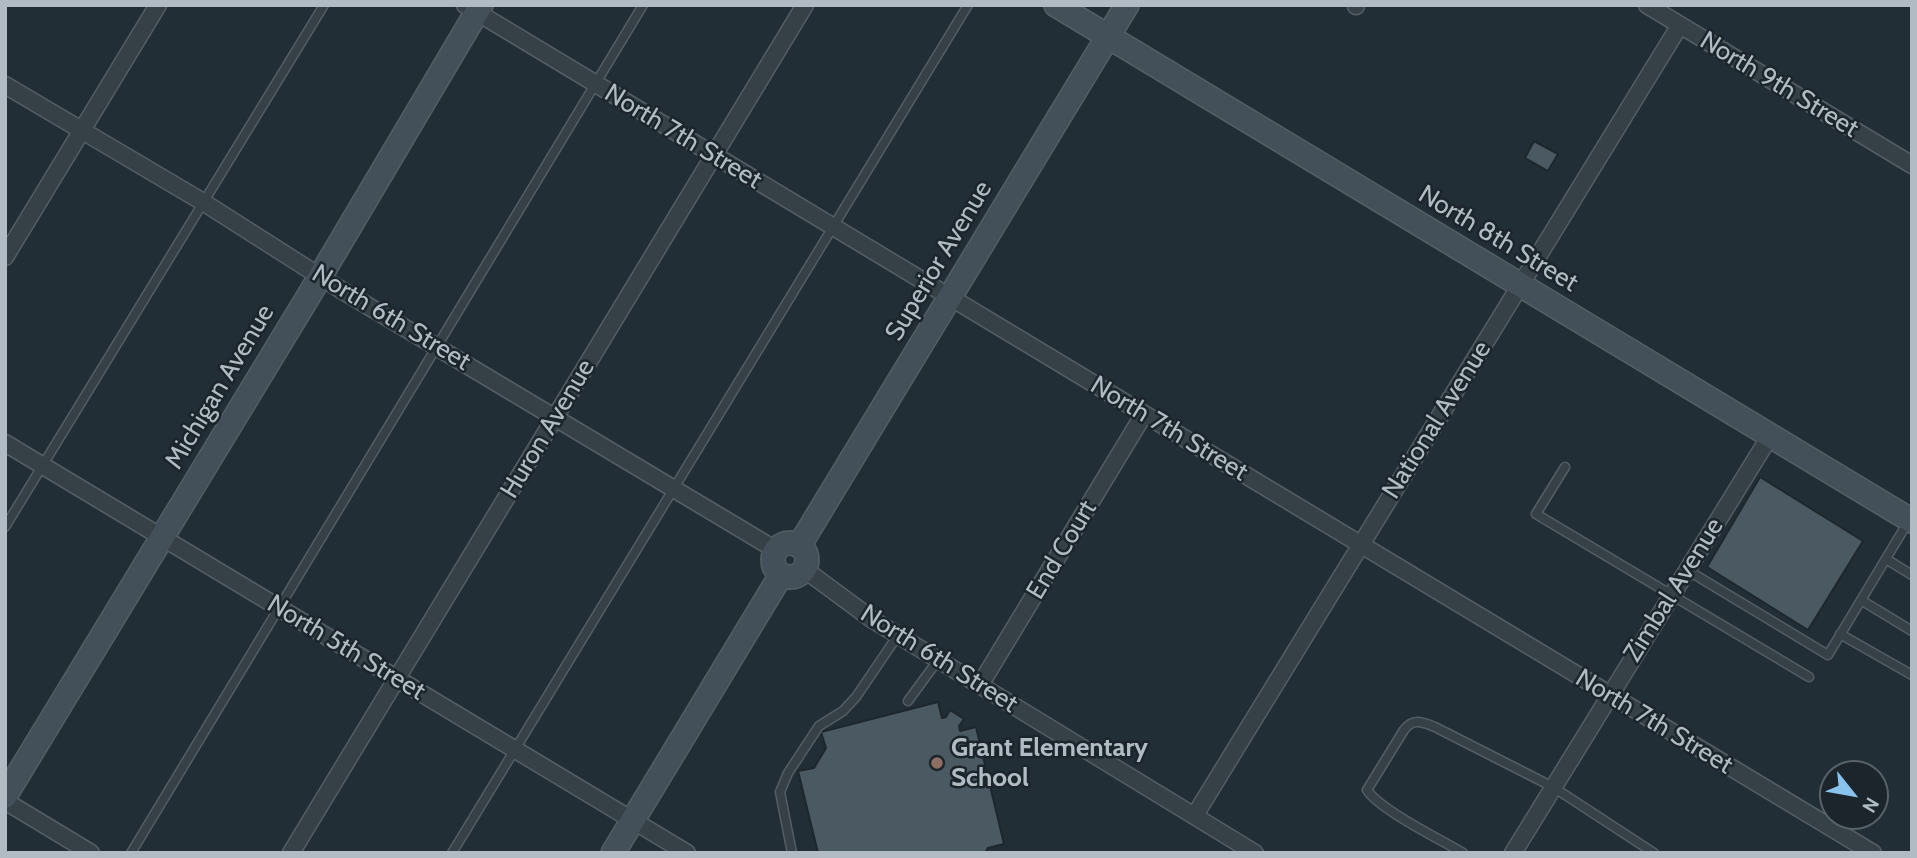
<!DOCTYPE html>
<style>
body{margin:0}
#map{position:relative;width:1917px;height:858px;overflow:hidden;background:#222e36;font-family:Cabin,sans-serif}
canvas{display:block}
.frame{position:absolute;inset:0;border:7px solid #b0bbc3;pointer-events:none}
.north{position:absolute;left:1819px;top:760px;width:70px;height:70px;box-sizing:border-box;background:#1b252b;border:2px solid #576168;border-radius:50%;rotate:121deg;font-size:19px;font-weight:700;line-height:28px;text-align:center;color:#b0bbc3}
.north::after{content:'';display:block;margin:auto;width:24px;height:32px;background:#8ac2ee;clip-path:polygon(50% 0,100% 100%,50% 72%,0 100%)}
</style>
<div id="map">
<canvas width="1917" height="858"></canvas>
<div class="frame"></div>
<div class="north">N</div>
</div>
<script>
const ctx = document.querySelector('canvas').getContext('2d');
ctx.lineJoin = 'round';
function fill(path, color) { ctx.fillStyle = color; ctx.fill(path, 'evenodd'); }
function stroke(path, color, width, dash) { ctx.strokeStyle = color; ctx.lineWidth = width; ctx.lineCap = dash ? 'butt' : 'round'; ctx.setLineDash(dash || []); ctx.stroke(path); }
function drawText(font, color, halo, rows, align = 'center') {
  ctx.font = font + ' Cabin,sans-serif'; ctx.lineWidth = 5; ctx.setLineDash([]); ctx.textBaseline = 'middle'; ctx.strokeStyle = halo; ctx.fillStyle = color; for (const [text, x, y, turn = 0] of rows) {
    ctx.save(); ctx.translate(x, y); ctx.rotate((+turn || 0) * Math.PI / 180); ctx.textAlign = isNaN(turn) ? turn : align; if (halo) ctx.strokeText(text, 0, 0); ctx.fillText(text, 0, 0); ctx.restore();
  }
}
const building = new Path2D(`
 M1534,141l24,13 -10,17 -23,-13z
 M1760,477l103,64 -55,89 -101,-63z
 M938,702l4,16 4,-1 4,-7 14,9 -5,7 1,5 16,-4 28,117 -16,4 -3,5h-167l-20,-82 16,-3 12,-20 -5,-16z`);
fill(building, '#4b5962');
stroke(building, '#1d272d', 2);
const lane = new Path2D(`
 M1565,467l-29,47 273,163
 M5,527l319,-522
 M1886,559l26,16
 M1687,570l141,85 80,-133
 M1861,600l51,31
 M1840,634l72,41
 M908,701l30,-41
 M131,853l512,-848
 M452,853l516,-848
 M792,853l-12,-61 8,-19 31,-47 24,-15 13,-14 42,-62
 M1463,853c-23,-14 -83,-43 -96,-63l37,-60c9,-12 18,-8 31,-3l118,60 101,66`);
const street = new Path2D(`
 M465,5l1408,848
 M1647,5l265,160
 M1356,6v-1
 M5,85l198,117 135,86 438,262
 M5,257l153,-252
 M5,443l682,410
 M804,569l69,51 382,233
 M980,685l164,-271
 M5,801l86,52
 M1195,815c160,-264 325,-525 485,-790
 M291,853l514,-848
 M1513,853l257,-417`);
const secondary = new Path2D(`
 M1056,5l856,516
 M773 560a17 17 0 1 1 34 0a17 17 0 1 1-34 0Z
 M799,546l328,-541
 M5,796l303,-499 173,-292
 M613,853l168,-278`);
stroke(lane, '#535e64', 11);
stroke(street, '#535e64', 19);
stroke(secondary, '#535e64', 26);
stroke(lane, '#364047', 8);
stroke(street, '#364047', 16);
stroke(secondary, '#445059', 23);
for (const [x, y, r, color] of [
 [937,763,7,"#8d6e63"]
]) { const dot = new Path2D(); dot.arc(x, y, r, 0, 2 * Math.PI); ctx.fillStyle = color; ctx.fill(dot); stroke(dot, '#1b252b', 2.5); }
drawText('26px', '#b0bbc3', '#1b252b', [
 ["North 9th Street",1779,85,31],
 ["North 7th Street",683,137,31],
 ["North 8th Street",1498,239,31],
 ["Superior Avenue",939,261,-59],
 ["North 6th Street",391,318,31],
 ["Michigan Avenue",220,387,-59],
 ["National Avenue",1437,420,-58],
 ["Huron Avenue",548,429,-59],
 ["North 7th Street",1169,429,31],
 ["End Court",1062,550,-59],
 ["Zimbal Avenue",1674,590,-58],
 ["North 5th Street",346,648,31],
 ["North 6th Street",939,659,32],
 ["North 7th Street",1654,722,31]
]);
drawText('bold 26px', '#b0bbc3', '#1b252b', [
 ["Grant Elementary",951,748],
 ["School",951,778]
], 'left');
</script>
